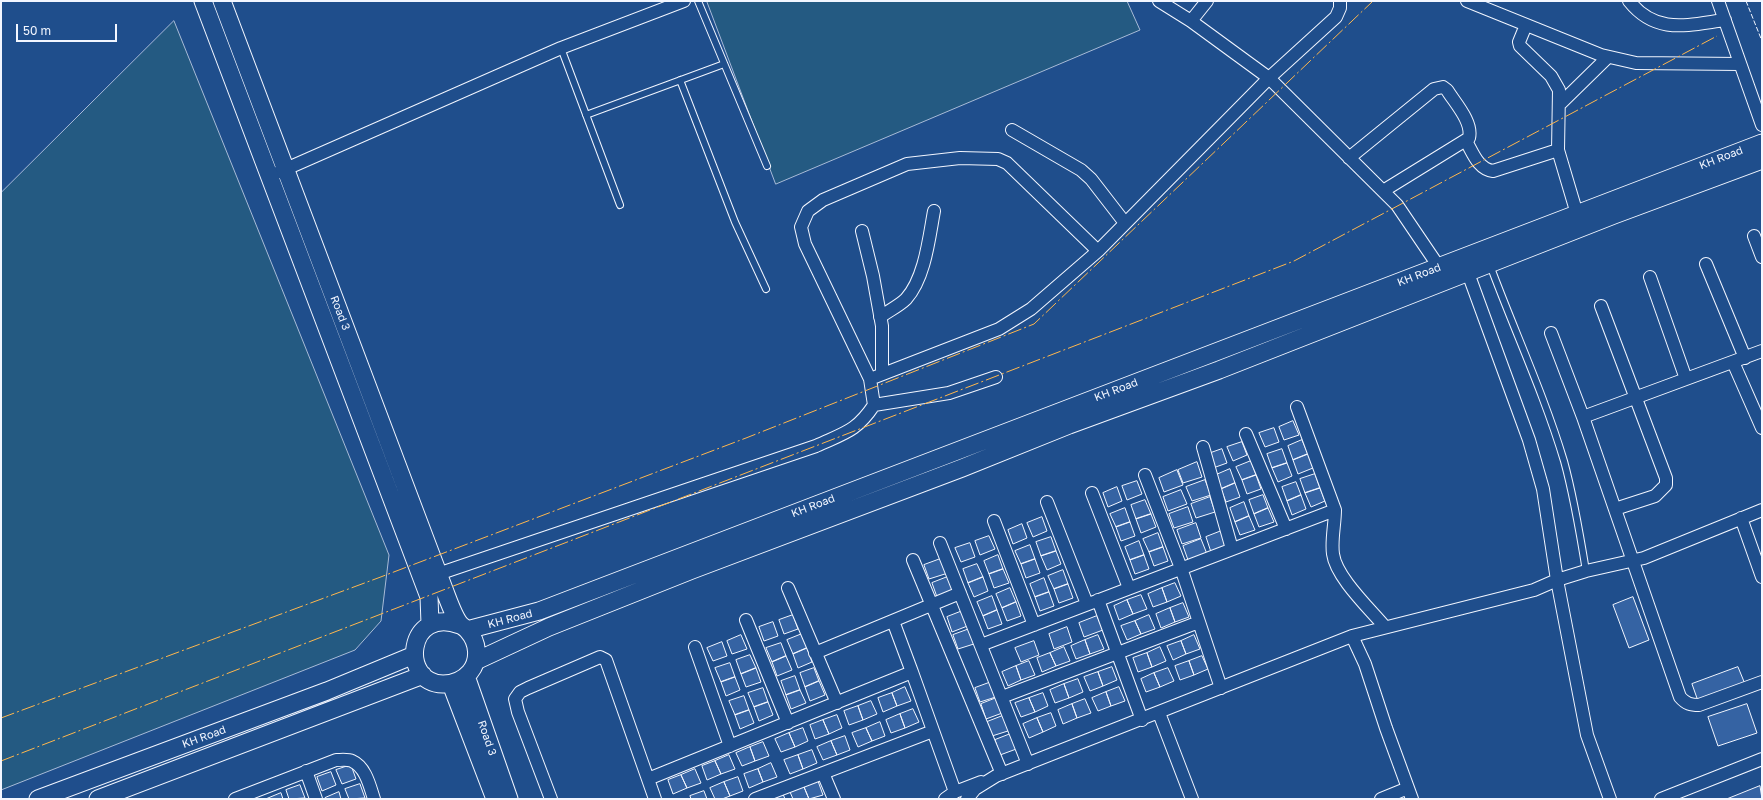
<!DOCTYPE html>
<style>
body{margin:0}
#map{position:relative;width:1763px;height:800px;overflow:hidden;background:#1f4e8c;font-family:"Golos Text",sans-serif}
canvas{display:block}
.frame{position:absolute;inset:0;border:2px solid #f2f6ff;pointer-events:none}
.scale{position:absolute;left:16px;top:24px;width:101px;height:18px;box-sizing:border-box;border:2px solid #f2f6ff;border-top:0;padding-left:5px;font-size:12px;line-height:14px;white-space:nowrap;color:#f2f6ff;-webkit-text-stroke:3px #1f4e8c;paint-order:stroke}
</style>
<div id="map">
<canvas width="1763" height="800"></canvas>
<div class="frame"></div>
<div class="scale">50 m</div>
</div>
<script>
const ctx = document.querySelector('canvas').getContext('2d');
ctx.lineJoin = 'round';
function fill(path, color) { ctx.fillStyle = color; ctx.fill(path, 'evenodd'); }
function stroke(path, color, width, dash) { ctx.strokeStyle = color; ctx.lineWidth = width; ctx.lineCap = dash ? 'butt' : 'round'; ctx.setLineDash(dash || []); ctx.stroke(path); }
function drawText(font, color, halo, rows, align = 'center') {
  ctx.font = font + ' "Golos Text",sans-serif'; ctx.lineWidth = 3; ctx.setLineDash([]); ctx.textBaseline = 'middle'; ctx.strokeStyle = halo; ctx.fillStyle = color; for (const [text, x, y, turn = 0] of rows) {
    ctx.save(); ctx.translate(x, y); ctx.rotate((+turn || 0) * Math.PI / 180); ctx.textAlign = isNaN(turn) ? turn : align; if (halo) ctx.strokeText(text, 0, 0); ctx.fillText(text, 0, 0); ctx.restore();
  }
}
const green = new Path2D(`
 M707,1h420l13,29 -364,154z
 M174,21l215,534 -8,66 -26,29 -354,140v-597z`);
fill(green, '#245a82');
stroke(green, '#a8bbd7', 1);
const building = new Path2D(`
 M1293,421l6,14 -15,5 -5,-13z
 M1274,428l5,14 -14,5 -6,-14z
 M1302,440l6,14 -15,6 -5,-14z
 M1242,442l5,13 -14,6 -6,-14z
 M1222,449l5,14 -14,5 -5,-14z
 M1282,449l5,14 -15,5 -5,-14z
 M1308,454l5,14 -15,6 -5,-14z
 M1251,461l5,14 -14,5 -6,-13z
 M1197,462l5,15 -19,6 -5,-13z
 M1287,463l5,13 -14,6 -6,-14z
 M1230,469l5,14 -14,6 -5,-14z
 M1177,470l6,15 -19,7 -5,-14z
 M1315,474l5,14 -15,5 -5,-14z
 M1256,475l5,14 -14,5 -5,-14z
 M1205,480l6,15 -19,6 -6,-14z
 M1137,481l5,13 -15,6 -5,-14z
 M1296,482l5,13 -14,6 -5,-14z
 M1235,483l5,14 -14,5 -5,-13z
 M1117,487l5,14 -14,6 -5,-14z
 M1320,488l5,13 -14,6 -6,-14z
 M1181,490l6,14 -19,7 -5,-14z
 M1263,495l5,13 -14,6 -5,-14z
 M1301,495l5,14 -14,6 -5,-14z
 M1210,497l5,15 -19,6 -5,-14z
 M1145,500l6,14 -15,5 -5,-14z
 M1244,502l5,14 -14,6 -5,-14z
 M1188,507l5,15 -19,6 -5,-14z
 M1125,508l5,14 -14,5 -6,-13z
 M1268,508l6,14 -15,5 -5,-13z
 M1151,514l5,13 -15,6 -5,-14z
 M1249,516l6,14 -15,5 -5,-13z
 M1042,517l5,14 -14,6 -6,-14z
 M1130,522l5,14 -14,5 -5,-14z
 M1196,523l5,15 -19,6 -5,-14z
 M1022,524l5,14 -14,6 -5,-14z
 M1224,530l6,15 -19,7 -5,-15z
 M1158,533l5,14 -14,5 -6,-13z
 M989,536l6,13 -15,6 -5,-14z
 M1051,537l5,14 -15,5 -5,-14z
 M1201,539l6,15 -19,6 -5,-14z
 M1139,541l5,14 -14,5 -5,-13z
 M970,543l5,14 -14,5 -6,-14z
 M1030,545l5,14 -14,5 -6,-13z
 M1163,547l5,14 -14,5 -5,-14z
 M1056,551l5,13 -14,6 -6,-14z
 M998,555l5,14 -14,5 -5,-13z
 M1144,555l5,14 -14,5 -5,-14z
 M943,558l5,15 -19,6 -5,-14z
 M1035,559l5,14 -14,5 -5,-14z
 M977,564l6,13 -15,6 -5,-14z
 M1003,569l6,14 -15,5 -5,-14z
 M1063,570l5,14 -14,5 -6,-13z
 M950,576l6,15 -19,6 -5,-14z
 M983,577l5,14 -14,6 -6,-14z
 M1044,578l5,14 -14,5 -5,-13z
 M1175,583l6,13 -14,6 -5,-14z
 M1068,584l5,14 -14,5 -5,-14z
 M1010,588l6,14 -14,6 -6,-14z
 M1162,588l5,14 -14,5 -5,-13z
 M1049,592l5,14 -14,5 -5,-14z
 M1141,595l6,14 -14,5 -6,-14z
 M992,596l5,14 -14,6 -6,-14z
 M1633,597l16,43 -20,8 -16,-43z
 M1127,600l6,14 -14,6 -5,-14z
 M1016,602l5,14 -14,5 -5,-13z
 M1183,603l6,14 -14,5 -5,-14z
 M1170,608l5,14 -14,6 -5,-14z
 M965,610l5,15 -18,7 -5,-15z
 M997,610l5,14 -14,5 -5,-13z
 M793,615l5,14 -14,5 -5,-14z
 M1149,615l6,14 -14,5 -6,-13z
 M1097,616l6,14 -19,7 -5,-14z
 M1135,621l6,13 -14,6 -6,-14z
 M773,622l5,14 -14,5 -5,-14z
 M1067,627l5,15 -18,7 -5,-15z
 M972,628l5,15 -19,6 -5,-14z
 M802,634l5,14 -14,6 -6,-14z
 M741,635l6,14 -15,5 -5,-13z
 M1098,635l6,14 -14,5 -5,-14z
 M1194,635l6,14 -14,5 -5,-13z
 M1085,640l5,14 -14,5 -5,-13z
 M1034,641l5,14 -18,7 -6,-14z
 M1181,641l5,13 -13,6 -6,-14z
 M722,642l5,14 -14,5 -6,-13z
 M781,643l5,13 -14,6 -6,-14z
 M1064,647l6,14 -14,5 -6,-13z
 M1160,647l6,14 -14,6 -5,-14z
 M807,648l5,14 -14,6 -5,-14z
 M1050,653l6,13 -14,6 -5,-14z
 M1147,653l5,14 -14,5 -5,-14z
 M750,655l6,13 -15,6 -5,-14z
 M786,656l6,14 -15,6 -5,-14z
 M1202,656l6,13 -14,6 -5,-14z
 M1029,661l6,14 -14,5 -5,-14z
 M1189,661l5,14 -14,5 -5,-14z
 M730,663l5,14 -14,5 -6,-14z
 M1016,666l5,14 -13,6 -6,-14z
 M1112,667l5,13 -14,6 -5,-14z
 M1738,667l7,17 -47,17 -6,-17z
 M756,668l5,14 -15,5 -5,-13z
 M814,668l5,13 -14,6 -5,-14z
 M1168,668l6,13 -14,6 -6,-14z
 M1098,672l5,14 -13,5 -6,-14z
 M1154,673l6,14 -14,5 -5,-13z
 M795,676l5,14 -14,5 -5,-14z
 M735,677l5,13 -14,6 -5,-14z
 M1078,679l5,13 -14,6 -5,-14z
 M819,681l6,14 -15,6 -5,-14z
 M994,681l5,15 -19,6 -5,-14z
 M1064,684l5,14 -14,5 -5,-13z
 M905,687l6,14 -14,5 -5,-13z
 M1119,687l6,14 -14,5 -5,-14z
 M763,688l5,14 -14,5 -6,-14z
 M800,690l6,13 -15,6 -5,-14z
 M1106,692l5,14 -13,5 -6,-13z
 M892,693l5,13 -14,6 -5,-14z
 M1043,693l5,13 -13,6 -6,-14z
 M744,696l5,14 -14,5 -6,-14z
 M999,697l6,15 -19,7 -5,-15z
 M1029,698l6,14 -14,5 -6,-14z
 M1085,699l6,14 -14,5 -5,-14z
 M871,701l6,13 -14,6 -5,-14z
 M768,702l5,13 -14,6 -5,-14z
 M1072,704l5,14 -14,6 -5,-14z
 M1747,704l10,29 -39,13 -10,-29z
 M858,706l5,14 -14,5 -5,-14z
 M913,709l6,13 -14,6 -5,-14z
 M749,710l5,13 -14,6 -5,-14z
 M1051,713l5,13 -13,6 -6,-14z
 M900,714l5,14 -14,5 -5,-13z
 M837,715l5,13 -13,6 -6,-14z
 M1005,715l6,15 -19,6 -5,-14z
 M1037,718l6,14 -14,6 -6,-14z
 M823,720l6,14 -14,5 -5,-14z
 M880,722l5,14 -13,5 -6,-13z
 M803,728l5,13 -13,6 -6,-14z
 M866,728l6,13 -14,6 -6,-14z
 M789,733l6,14 -14,5 -6,-13z
 M1013,733l6,15 -19,7 -5,-15z
 M845,736l5,14 -13,5 -6,-14z
 M831,741l6,14 -14,5 -6,-13z
 M763,742l6,14 -14,5 -5,-14z
 M750,747l5,14 -13,5 -6,-13z
 M812,750l5,13 -14,6 -5,-14z
 M729,755l6,14 -14,5 -6,-13z
 M798,755l5,14 -13,5 -6,-14z
 M715,761l6,13 -14,6 -5,-14z
 M771,763l6,14 -14,5 -5,-13z
 M351,765l5,14 -14,5 -6,-14z
 M695,769l6,14 -14,5 -6,-13z
 M758,769l5,13 -14,6 -5,-14z
 M331,772l5,13 -14,6 -5,-14z
 M681,775l6,13 -14,6 -5,-14z
 M738,777l5,14 -13,5 -6,-14z
 M818,781l5,14 -14,4 -5,-12z
 M724,782l6,14 -8,3h-7l-5,-11z
 M360,784l5,14 -16,1 -4,-10z
 M300,785l5,13 -16,1 -3,-9z
 M1760,786l2,13h-35z
 M804,787l5,12h-16l-3,-7z
 M704,791l3,8h-16l-1,-3z
 M339,792l2,7h-16v-1z
 M281,793l2,6h-17z
 M783,794l2,5h-13z`);
fill(building, '#3563a3');
stroke(building, '#f2f6ff', 1);
const lane = new Path2D(`
 M698,1l69,165
 M561,48l59,157
 M680,80l55,142 31,67
 M586,115l138,-51
 M1490,265c24,65 54,129 74,196 10,36 16,73 22,110`);
const street = new Path2D(`
 M1159,1l32,20 78,57 128,127 42,62
 M1467,1l134,54 35,8 104,1
 M1629,1c27,34 58,24 96,19
 M1718,1l44,124
 M1191,21l16,-20
 M1526,25l-7,17 1,4 31,30 8,14 -1,60 19,64
 M1560,104l48,-47
 M1012,130l69,40 10,9 34,44
 M1466,141c7,12 12,28 27,30l65,-21
 M1349,158l85,-69 9,-2 4,3c8,13 26,32 22,48l-86,53
 M279,172l282,-124 123,-47
 M862,231l11,45 9,50v48
 M1754,236l8,21
 M1706,264l39,94
 M1468,273l61,167 14,49 14,91 30,155 23,64
 M1650,277l36,102
 M1601,306l65,172v7l-11,11 -40,13
 M880,317c8,-6 19,-11 26,-18 19,-21 23,-61 28,-88
 M1551,333l32,84
 M1762,351l-179,66 97,280c6,7 11,8 19,8l63,-23
 M1733,362l29,66
 M870,379l129,-50 32,-20 67,-58 171,-173 67,-61 4,-9v-7
 M874,405l75,-12 47,-16
 M1246,434l40,95
 M1203,447l29,102
 M1145,475l36,93 40,120
 M1092,493l37,95
 M1047,502l40,102
 M1335,510c0,14 -4,30 -2,44 3,23 36,54 52,73
 M1741,518l21,59
 M994,521l40,104
 M940,543l88,221
 M913,560l89,214
 M438,574l378,-128c28,-13 40,-14 58,-41l-4,-26 -65,-135 -4,-17 7,-16 15,-11 84,-36 53,-6 38,1 9,4 91,88
 M788,588l49,115
 M1098,600l44,120
 M746,620l42,103
 M893,621l19,51
 M1352,636l13,28 21,64 26,71
 M981,645l354,-135 -38,-103
 M695,647l35,99
 M815,653l145,-60
 M1002,697l197,-75
 M1159,713l33,86
 M306,771l10,28
 M823,773l11,26
 M648,779l264,-107 43,120
 M235,799l101,-39c5,0 12,-1 16,1 14,6 18,26 22,38
 M551,799l-33,-87 -3,-13 5,-7 8,-4 72,-31 6,3 49,139
 M755,799l178,-68
 M945,799l10,-7 26,-10
 M967,799l8,-10 21,-13 356,-140 182,-46 23,-10 29,-9 58,-13 118,-48
 M1381,799l27,-11
 M1661,799l101,-40`);
const secondary = new Path2D(`
 M203,1l226,596 1,27
 M222,1l222,588c4,10 10,29 17,36 2,2 5,3 7,6 10,11 12,29 2,41 -7,8 -16,12 -27,12 -44,-1 -36,-79 17,-59
 M467,630l72,-19 1223,-468
 M476,661l73,-34 143,-57 270,-102 107,-43 150,-55 395,-155 148,-55
 M466,676l43,123
 M451,684l44,115
 M38,799l289,-108 87,-36
 M98,799l325,-124`);
stroke(lane, '#f2f6ff', 8);
stroke(street, '#f2f6ff', 14);
stroke(secondary, '#f2f6ff', 19);
stroke(lane, '#1f4e8c', 6);
stroke(street, '#1f4e8c', 12);
stroke(secondary, '#1f4e8c', 17);
stroke(new Path2D(`
 M1746,1l16,40`), '#f2f6ff', 1, [5, 2]);
stroke(new Path2D(`
 M1,718l377,-140 368,-140 288,-114 339,-323
 M1,761l1293,-500 423,-225`), '#ffb74d', 1, [14, 3, 2, 3]);
drawText('11px', '#f2f6ff', '#1f4e8c', [
 ["KH Road",1721,158,-21],
 ["KH Road",1419,275,-21],
 ["Road 3",340,313,69],
 ["KH Road",1116,390,-21],
 ["KH Road",813,506,-21],
 ["KH Road",510,619,-15],
 ["KH Road",204,737,-20],
 ["Road 3",487,738,71]
]);
</script>
